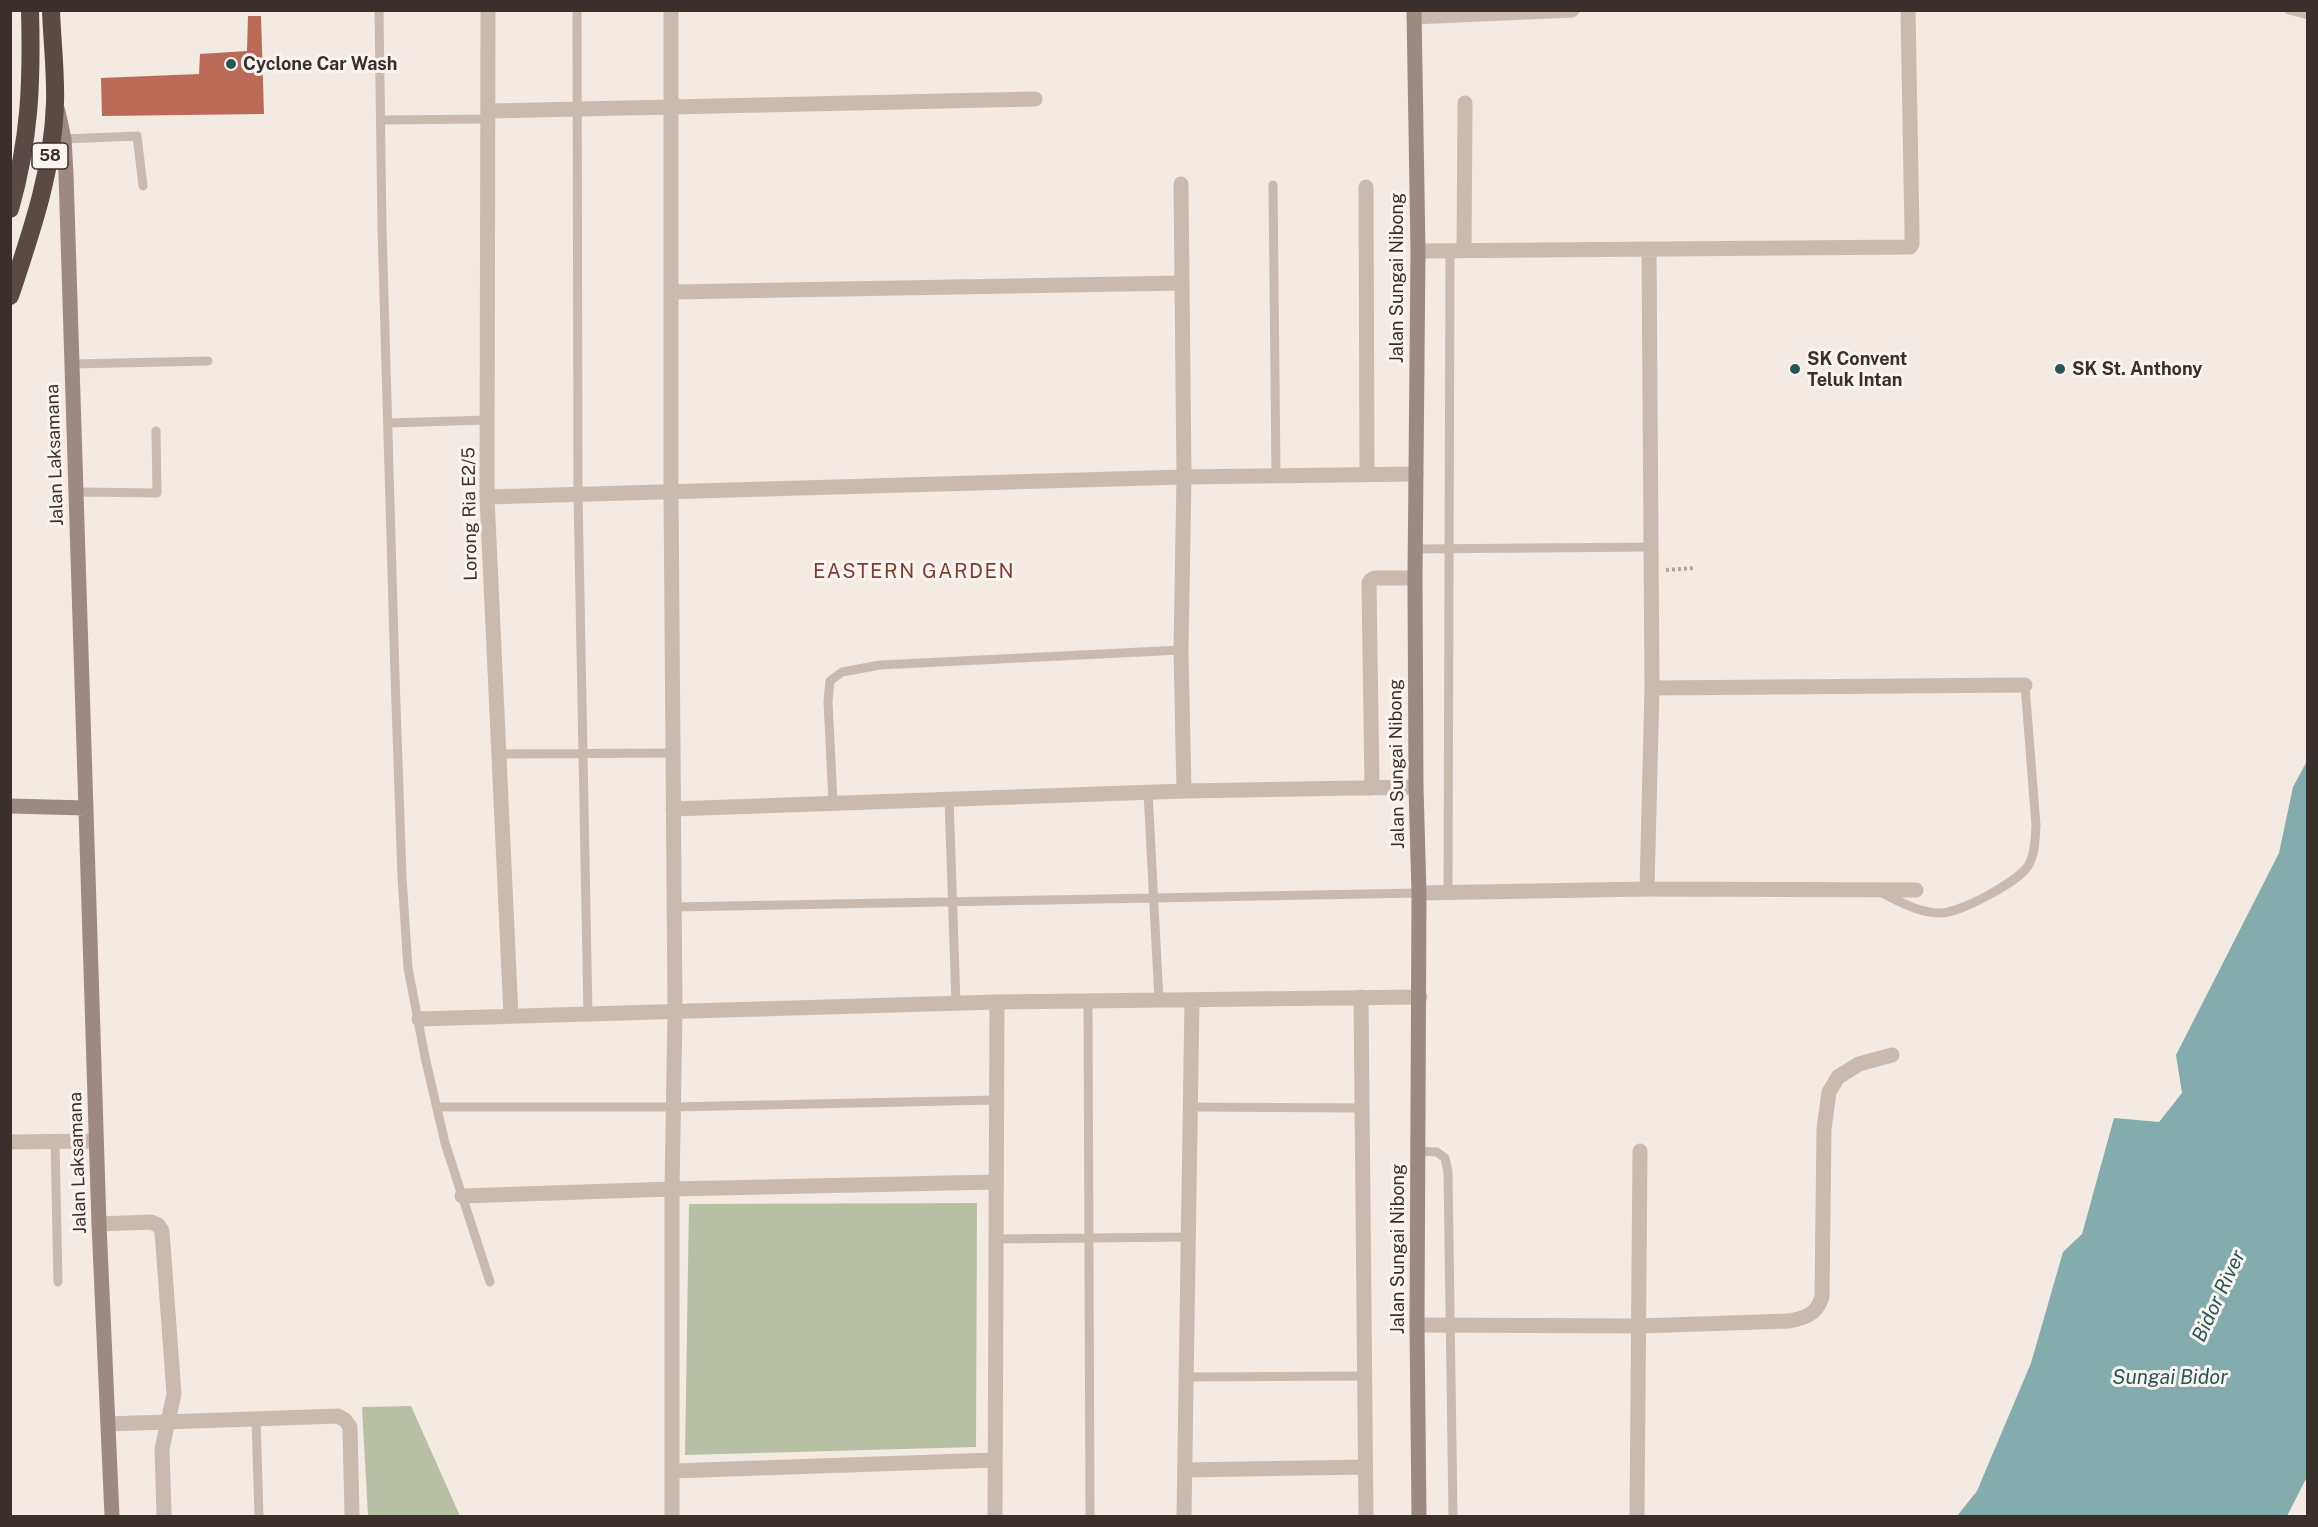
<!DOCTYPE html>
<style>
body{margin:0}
#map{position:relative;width:2318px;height:1527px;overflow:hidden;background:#f2eae3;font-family:"Public Sans",sans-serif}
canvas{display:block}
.frame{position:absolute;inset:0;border:12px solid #39302d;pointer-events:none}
</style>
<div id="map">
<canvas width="2318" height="1527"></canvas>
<div class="frame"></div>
</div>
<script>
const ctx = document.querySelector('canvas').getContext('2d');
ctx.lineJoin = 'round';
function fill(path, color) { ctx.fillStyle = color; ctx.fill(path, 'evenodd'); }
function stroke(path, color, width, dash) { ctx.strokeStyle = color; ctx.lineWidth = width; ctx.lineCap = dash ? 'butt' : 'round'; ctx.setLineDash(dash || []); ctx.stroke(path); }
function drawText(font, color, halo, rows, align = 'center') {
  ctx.font = font + ' "Public Sans",sans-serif'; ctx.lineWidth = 6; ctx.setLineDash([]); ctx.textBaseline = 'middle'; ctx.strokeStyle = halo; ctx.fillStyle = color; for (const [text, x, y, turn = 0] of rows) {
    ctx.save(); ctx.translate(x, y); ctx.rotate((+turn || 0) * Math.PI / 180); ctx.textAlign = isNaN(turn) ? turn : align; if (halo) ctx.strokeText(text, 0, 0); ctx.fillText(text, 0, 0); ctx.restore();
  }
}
fill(new Path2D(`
 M977,1203l-1,244 -291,8 4,-251z
 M411,1406l49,110h-92l-6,-109z`), '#b8c0a4');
fill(new Path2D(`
 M2307,761v716l-20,39h-330l20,-25 54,-128 32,-111 19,-18 32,-116 45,4 23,-29 -6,-38 103,-202 14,-66z`), '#84acac');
fill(new Path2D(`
 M248,16h13l3,98 -162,2 -1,-38 98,-4 1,-20 47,-3z`), '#bb6a58');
stroke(new Path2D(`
 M1666,570l29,-2`), '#b5a499', 4, [3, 3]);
stroke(new Path2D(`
 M379,10l3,218 13,448 7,201 6,91 17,89 20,86 45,139
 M577,10l1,484 10,520
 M2289,10l19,5
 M381,120l108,-1
 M64,139l73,-3 6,50
 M1273,185l3,290
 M72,364l136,-3
 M388,423l100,-3
 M76,492l81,1 -1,-62
 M1415,549l236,-2
 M499,754l174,-1
 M1148,792l11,208
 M949,799l7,204
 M833,802l-5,-101 2,-20 12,-9 38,-7 301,-15
 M1448,892l2,-641
 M1880,892c19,9 38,21 60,21 18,1 78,-31 88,-47 7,-11 7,-27 8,-40l-11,-141
 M674,907l745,-14
 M1088,1001l2,515
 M437,1107h236l323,-7
 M1189,1107l173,1
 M55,1142l3,140
 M1418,1151l19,1 8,6 3,14 5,344
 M995,1239l192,-2
 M1186,1377l178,-1
 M256,1420l3,96`), '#c9baaf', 9);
stroke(new Path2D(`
 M488,10l-1,487 24,519
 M671,10v481l4,521 -3,177v327
 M1414,17l158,-7
 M489,111l546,-12
 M1181,184l3,293 -3,173 3,141
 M1366,187l1,286
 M1418,251l492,-4 2,-3v-12l-4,-222
 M1464,251l1,-148
 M672,292l509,-9
 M487,497l697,-20 232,-3
 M1652,688l373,-3
 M1372,788l-3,-205 2,-3 4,-2h40
 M673,809l511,-18 232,-4
 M1647,889l5,-201 -3,-439
 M1419,893l228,-4 269,1
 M1361,997l5,519
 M419,1019l578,-17 423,-5
 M10,1142l86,-1
 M462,1196l210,-7 323,-7
 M99,1224l52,-2 7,3 4,6 12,163 -12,55 2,67
 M1417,1325l223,1 149,-5c16,-3 28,-7 33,-24l2,-168 5,-37 9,-15 21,-13 33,-9
 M108,1424l230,-8 7,4 5,7 2,89
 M1185,1470l180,-3
 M672,1471l322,-11
 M995,1516l2,-514
 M1184,1516l8,-515
 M1637,1516l3,-365`), '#c9baaf', 15);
stroke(new Path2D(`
 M1414,10l4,241 -3,327 1,209 3,106 -2,432 2,191
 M58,111l6,28 2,35 33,1050 13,292
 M10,806l76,2`), '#9d8981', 15);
stroke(new Path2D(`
 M10,209c20,-70 22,-127 20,-199
 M10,296c21,-63 43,-126 45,-193 1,-31 -3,-62 -4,-93`), '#594a45', 18);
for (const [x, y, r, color] of [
 [231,64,6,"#265757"],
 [1795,369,6,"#265757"],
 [2060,369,6,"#265757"]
]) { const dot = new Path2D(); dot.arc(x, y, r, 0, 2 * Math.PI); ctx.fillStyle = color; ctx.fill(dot); stroke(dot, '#f9f4ef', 2); }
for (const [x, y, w] of [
 [50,156,36]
]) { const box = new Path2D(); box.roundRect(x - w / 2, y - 13, w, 26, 4.5); ctx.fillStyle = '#f9f4ef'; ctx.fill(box); stroke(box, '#39302d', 1.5); }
drawText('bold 16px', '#39302d', null, [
 ["58",50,156]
]);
drawText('bold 18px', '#39302d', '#f9f4ef', [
 ["Cyclone Car Wash",243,64],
 ["SK Convent",1807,359],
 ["Teluk Intan",1807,380],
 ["SK St. Anthony",2072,369]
], 'left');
drawText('18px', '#39302d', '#f9f4ef', [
 ["Jalan Sungai Nibong",1397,278,-90],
 ["Jalan Laksamana",55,455,-92],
 ["Lorong Ria E2/5",470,514,-91],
 ["Jalan Sungai Nibong",1397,764,-91],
 ["Jalan Laksamana",78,1163,-92],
 ["Jalan Sungai Nibong",1398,1249,-90]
]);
ctx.letterSpacing = '1.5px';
drawText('20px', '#803c2d', '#f9f4ef', [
 ["EASTERN GARDEN",914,572]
]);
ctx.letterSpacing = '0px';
drawText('italic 20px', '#265757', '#f9f4ef', [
 ["Bidor River",2219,1296,-65],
 ["Sungai Bidor",2170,1378]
]);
</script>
